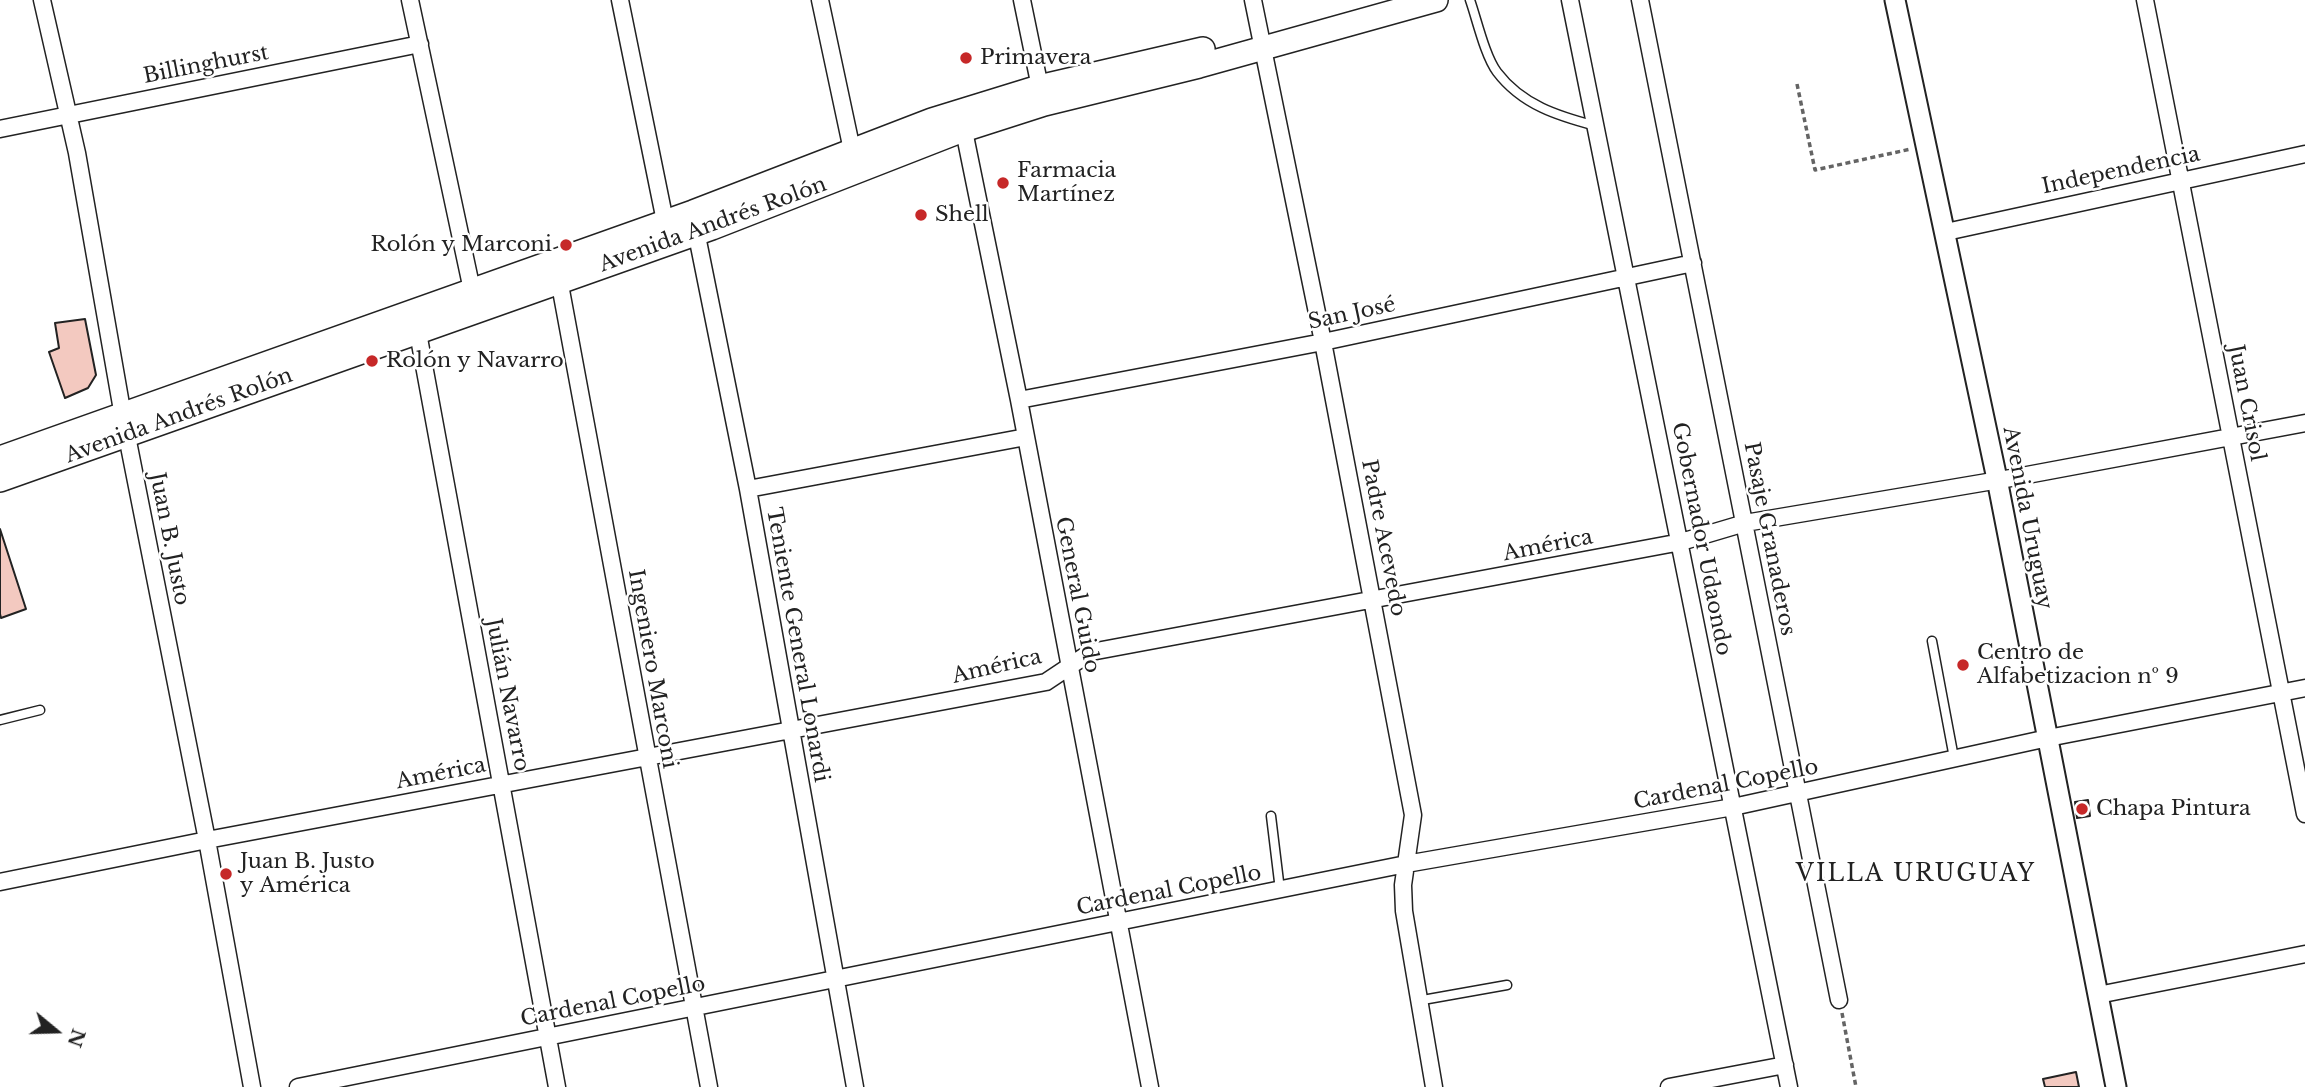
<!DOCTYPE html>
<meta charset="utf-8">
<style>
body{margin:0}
#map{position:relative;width:2305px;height:1087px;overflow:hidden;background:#fff;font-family:"Libre Baskerville",serif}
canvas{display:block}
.north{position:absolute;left:21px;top:996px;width:70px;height:70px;-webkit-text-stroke:5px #fff;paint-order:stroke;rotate:109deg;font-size:19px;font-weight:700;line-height:28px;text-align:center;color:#222}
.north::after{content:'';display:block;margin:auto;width:24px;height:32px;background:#222;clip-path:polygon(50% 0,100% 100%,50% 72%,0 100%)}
</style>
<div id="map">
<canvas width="2305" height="1087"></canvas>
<div class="north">N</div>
</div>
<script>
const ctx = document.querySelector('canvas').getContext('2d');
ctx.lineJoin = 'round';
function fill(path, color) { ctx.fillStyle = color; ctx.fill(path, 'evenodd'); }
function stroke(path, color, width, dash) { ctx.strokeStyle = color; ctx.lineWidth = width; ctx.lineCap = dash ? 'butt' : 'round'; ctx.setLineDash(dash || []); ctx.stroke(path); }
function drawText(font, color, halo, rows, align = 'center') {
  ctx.font = font + ' "Libre Baskerville",serif'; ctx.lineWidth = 5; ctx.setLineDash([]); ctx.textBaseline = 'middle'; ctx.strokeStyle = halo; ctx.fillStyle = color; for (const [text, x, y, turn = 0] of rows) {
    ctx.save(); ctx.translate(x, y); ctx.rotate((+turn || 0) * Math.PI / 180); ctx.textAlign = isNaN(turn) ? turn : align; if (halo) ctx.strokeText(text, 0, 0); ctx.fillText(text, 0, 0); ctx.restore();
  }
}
const building = new Path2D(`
 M85,319l11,56 -8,13 -23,10 -16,-46 10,-4 -4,-25z
 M0,529l26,80 -25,9 -1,-4z
 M2088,800l2,16 -13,2 -2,-16z
 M2076,1072l3,15h-34l-2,-8z`);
fill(building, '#f3c9c0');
stroke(building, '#222', 2);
const service = new Path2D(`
 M1470,0c7,20 15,56 27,72 25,33 61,44 99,54
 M1932,641l22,117
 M0,720l40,-10
 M1271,816l9,74
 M1417,1001l90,-16`);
const minor = new Path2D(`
 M42,0l35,153 46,263 84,424 45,247
 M410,0l62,290
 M620,0l47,231
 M820,0l32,150
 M1022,0l20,97
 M1253,0l70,342 90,473 -10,70 1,26 30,176
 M1570,0l219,1087
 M1640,0l199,1000
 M2145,0l160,814
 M962,121l57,279 131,687
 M0,129l420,-85
 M695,226l53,263 107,598
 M1946,232l359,-78
 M558,274l151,813
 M416,322l141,765
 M1019,400l304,-58 370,-79
 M748,489l278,-52
 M0,882l207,-42 839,-158 45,-30 590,-110 64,-19 266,-45 294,-55
 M2098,995l207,-41
 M298,1087l1108,-223 327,-57 315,-69 257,-50
 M1669,1087l116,-22`);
const tertiary = new Path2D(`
 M1895,0l102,479 119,608`);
const secondary = new Path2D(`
 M0,458l693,-246 239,-92 107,-33 164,-38
 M0,480l712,-252 251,-98 81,-26 155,-38 237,-66`);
stroke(service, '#222', 11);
stroke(minor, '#222', 19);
stroke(tertiary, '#222', 23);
stroke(secondary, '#222', 26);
stroke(new Path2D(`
 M1797,84l18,86 96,-21
 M1842,1013l14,74`), '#646464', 3.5, [5, 3.5]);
stroke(service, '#fff', 8);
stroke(minor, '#fff', 16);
stroke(tertiary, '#fff', 19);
stroke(secondary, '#fff', 23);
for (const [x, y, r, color] of [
 [966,58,7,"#c62828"],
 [1003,183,7,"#c62828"],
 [921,215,7,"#c62828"],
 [566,245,7,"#c62828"],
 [372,361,7,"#c62828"],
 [1963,665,7,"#c62828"],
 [2082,809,7,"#c62828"],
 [226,874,7,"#c62828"]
]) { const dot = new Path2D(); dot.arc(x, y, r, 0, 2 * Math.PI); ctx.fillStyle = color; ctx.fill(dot); stroke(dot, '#fff', 2.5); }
drawText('21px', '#222', '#fff', [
 ["Primavera",980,58],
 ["Farmacia",1017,171],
 ["Martínez",1017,195],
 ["Shell",935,215],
 ["Rolón y Marconi",552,245,"right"],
 ["Rolón y Navarro",386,361],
 ["Centro de",1977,653],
 ["Alfabetizacion nº 9",1977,677],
 ["Chapa Pintura",2096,809],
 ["Juan B. Justo",240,862],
 ["y América",240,886]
], 'left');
drawText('21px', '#222', '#fff', [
 ["Billinghurst",206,65,-11],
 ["Independencia",2121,171,-12],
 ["Avenida Andrés Rolón",713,225,-20],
 ["San José",1352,314,-12],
 ["Juan Crisol",2246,403,79],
 ["Avenida Andrés Rolón",179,416,-20],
 ["Avenida Uruguay",2027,518,79],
 ["Padre Acevedo",1383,538,79],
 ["Juan B. Justo",169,539,79],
 ["Gobernador Udaondo",1701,539,79],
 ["Pasaje Granaderos",1769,539,79],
 ["América",1548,546,-11],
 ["General Guido",1077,595,79],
 ["Teniente General Lonardi",797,645,80],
 ["América",997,667,-13],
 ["Ingeniero Marconi",652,669,80],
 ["Julián Navarro",507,695,79],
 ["América",441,774,-11],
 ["Cardenal Copello",1726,785,-11],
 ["Cardenal Copello",1169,891,-11],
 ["Cardenal Copello",613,1002,-11]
]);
ctx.letterSpacing = '2px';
drawText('23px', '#222', '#fff', [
 ["VILLA URUGUAY",1916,875]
]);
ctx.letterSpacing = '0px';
</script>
